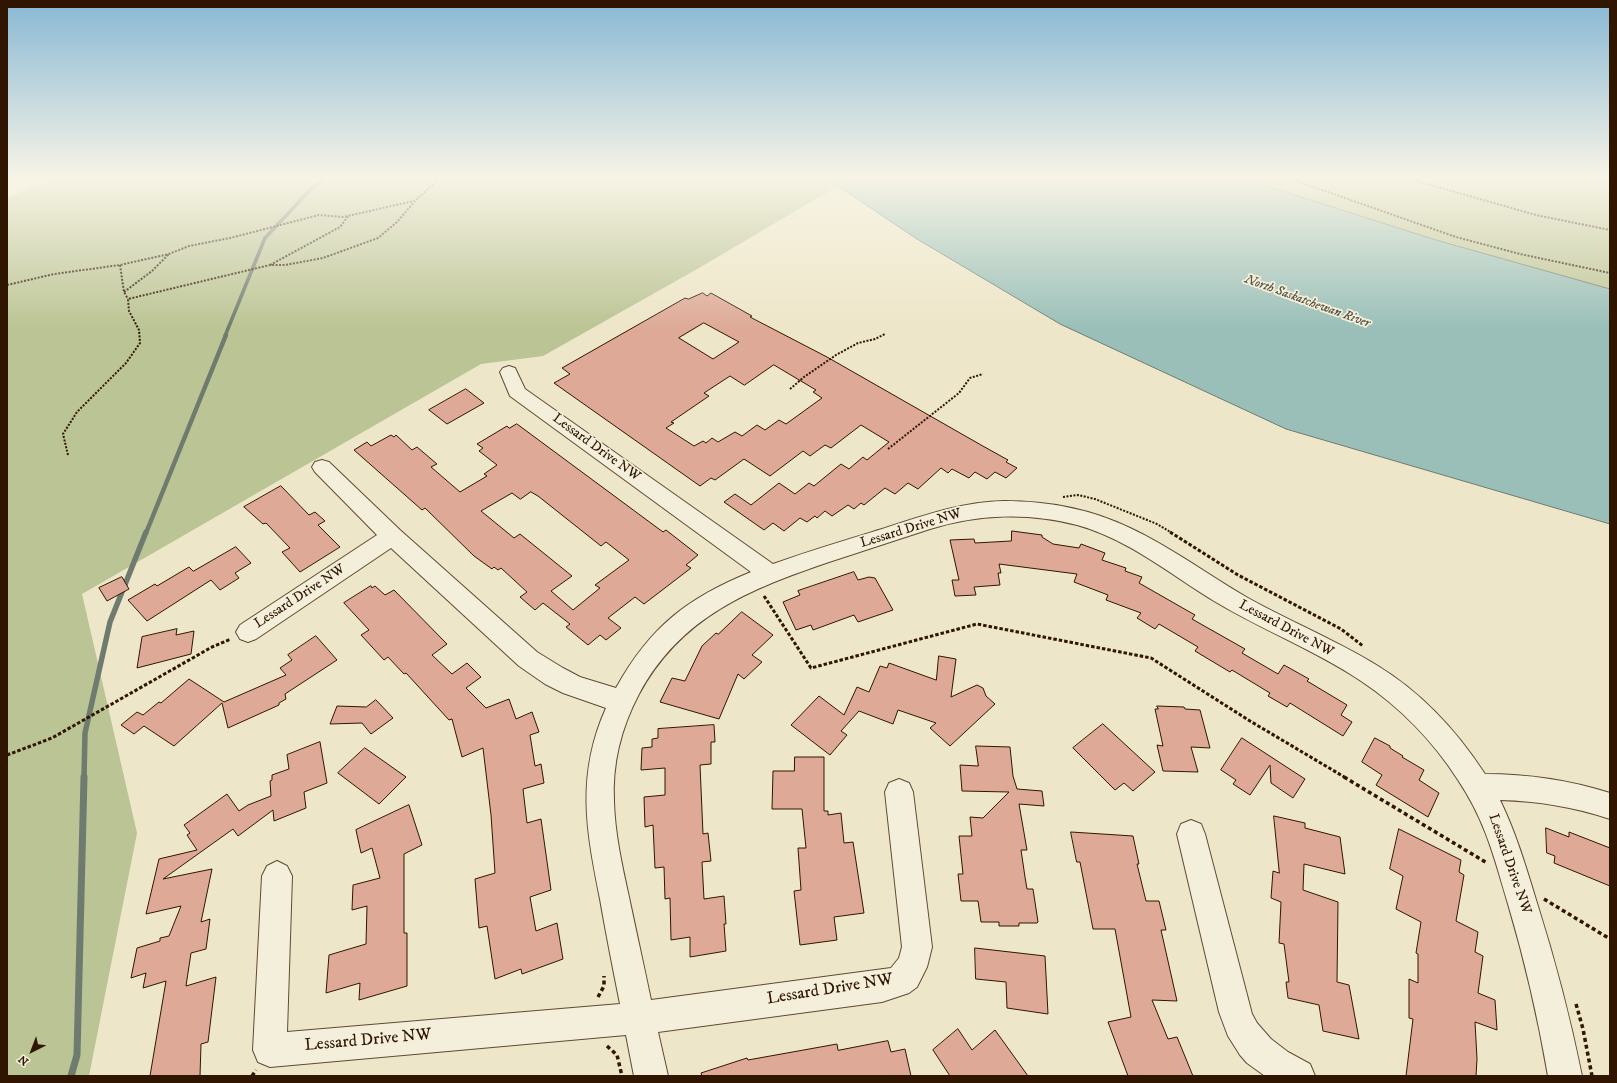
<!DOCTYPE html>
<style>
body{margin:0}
#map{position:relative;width:1617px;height:1083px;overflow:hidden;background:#eee6c8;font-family:"IM FELL DW Pica",serif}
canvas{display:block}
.frame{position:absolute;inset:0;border:8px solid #301600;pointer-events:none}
.north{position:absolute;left:12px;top:1031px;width:40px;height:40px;-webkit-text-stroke:3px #f4efdb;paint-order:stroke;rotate:222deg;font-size:11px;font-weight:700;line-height:16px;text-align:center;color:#301600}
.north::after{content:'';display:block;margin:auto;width:14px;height:18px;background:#301600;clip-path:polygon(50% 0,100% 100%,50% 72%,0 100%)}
</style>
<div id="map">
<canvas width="1617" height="1083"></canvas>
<div class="frame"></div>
<div class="north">N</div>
</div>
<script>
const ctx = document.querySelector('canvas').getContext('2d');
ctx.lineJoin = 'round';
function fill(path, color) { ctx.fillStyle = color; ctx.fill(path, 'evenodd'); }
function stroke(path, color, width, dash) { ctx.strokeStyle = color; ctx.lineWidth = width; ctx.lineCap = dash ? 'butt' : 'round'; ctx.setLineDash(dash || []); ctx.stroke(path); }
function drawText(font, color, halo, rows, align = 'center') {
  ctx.font = font + ' "IM FELL DW Pica",serif'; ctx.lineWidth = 3.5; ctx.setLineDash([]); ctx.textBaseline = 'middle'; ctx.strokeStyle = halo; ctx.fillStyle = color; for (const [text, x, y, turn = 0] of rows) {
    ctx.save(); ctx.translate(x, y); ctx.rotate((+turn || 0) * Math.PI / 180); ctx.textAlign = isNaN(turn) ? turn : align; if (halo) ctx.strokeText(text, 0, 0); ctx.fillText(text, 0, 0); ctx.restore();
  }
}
fill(new Path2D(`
 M53,178h775l10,8 -139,82 -156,88 -62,8 -399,230 55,239 -48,243h-82v-878z
 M1247,178h363v111l-174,-49 -173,-55z`), '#bbc494');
const water = new Path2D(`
 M828,178h419l16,7 173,55 174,49v235l-324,-95 -226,-105 -143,-85 -79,-53z`);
fill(water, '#99bfb8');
stroke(water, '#6f7b6e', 1);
stroke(new Path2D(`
 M225,336l40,-98 47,-50 14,-10`), '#6f7b6e', 3.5);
stroke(new Path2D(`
 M146,533l80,-198`), '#6f7b6e', 4.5);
stroke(new Path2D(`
 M84,778l1,-45 25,-111 36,-90`), '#6f7b6e', 5.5);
stroke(new Path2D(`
 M71,1076l6,-21 7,-278`), '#6f7b6e', 7);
const building = new Path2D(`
 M703,293l4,3 4,-3 41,23 -2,1 77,40 154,88 27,15 -2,2 11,6 -11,10 -11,-6 -8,7 -12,-7 -6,6 -17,-9 -4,4 -7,-5 -23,21 -10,-6 -13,11 -10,-6 -21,17 -3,-2 -7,6 -6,-4 -16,11 -7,-5 -8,7 -2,-2 -8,6 -7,-4 -16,13 -11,-8 -9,7 -40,-28 11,-8 16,11 28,-22 16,11 14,-11 5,3 27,-22 8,5 14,-12 4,3 22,-18 -28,-17 -30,23 -6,-3 -15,11 -7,-5 -33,25 -26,-17 -29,21 -4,-2 -11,8 -146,-103 16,-9 -8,-6 123,-70 3,1zM704,323l35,19 -26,17 -34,-21zM774,365l42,25 -3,2 9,6 -36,26 -7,-4 -14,10 -8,-5 -15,11 -7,-4 -17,10 -6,-4 -6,5 -3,-2 -9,5 -28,-18 8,-5 -3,-1 38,-26 -5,-3 26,-17 14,9z
 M466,389l18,14 -37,21 -18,-14z
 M517,424l146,108 3,-2 32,25 -12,10 5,3 -47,36 -9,-7 -27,21 13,10 -15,12 -6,-5 -12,10 -22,-18 4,-3 -27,-21 -8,7 -15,-13 7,-5 -26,-24 -3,2 -4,-3 -2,2 -18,-13 -49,-48 -3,2 -68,-60 13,-8 4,4 20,-11 3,2 2,-2 16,15 5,-3 20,17 -6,3 29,25 27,-16 -3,-2 13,-9 -18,-14 4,-3 -6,-4 30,-18 2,2zM531,492l7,4 63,50 5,-4 23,18 -34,25 5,3 -27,22 -22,-19 21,-15 -52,-42 -6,4 -33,-27 31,-18 8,6z
 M281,486l28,29 6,-3 10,9 -7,4 22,22 -40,25 -18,-20 8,-4 -24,-25 -3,1 -19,-17z
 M1012,531l30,4v2l11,7 26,4 2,-4 24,9 -3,7 24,8 -1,3 17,6 -3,6 56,32 -3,4 53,30 -3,4 36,21 6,-9 25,14 -2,2 40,24 -6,10 11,7 -9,14 -53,-33 -3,4 -19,-11 2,-3 -38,-23 -2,2 -35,-21 3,-4 -39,-23 -4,5 -18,-11 4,-5 -35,-13 2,-5 -34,-13 3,-8 -78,-10 2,9h-3l2,12 -26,2 2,8 -21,1 -3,-16h7l-9,-40 24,-1 1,4 36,-2z
 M236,547l15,16 -16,10 4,5 -19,12 -9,-10 -64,41 -19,-21 27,-16 2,2 32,-19 4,4z
 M854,572l4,8 11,-3 6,1 18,32 -35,12 -4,-7 -41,15 -2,-5 -15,5 -13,-28 17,-7 -2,-4z
 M122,577l7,12 -22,12 -8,-13z
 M371,586l1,2 3,-2 10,9 9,-5 53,54 -15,11 20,19 15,-11 14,14 -15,11 20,20 23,-9 7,20 16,-7 7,20 -9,3 5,31 6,-2 3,19 -21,6 4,34 14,-4 10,71 -21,7 6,34 21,-8 6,36 -41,15 -1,-5 -26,10 -8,-53 -8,2 -4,-49 20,-6 -4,-58 -8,-67 -21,9 -10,-38 -3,1 -43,-47 -2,1 -16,-17 -4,3 -23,-25 8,-5 -25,-27z
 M742,612l31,23 -21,20 10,7 -18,17 -6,-5 -19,45 -59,-17 12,-24 13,3 17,-35 14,-13 2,1z
 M177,629l-1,6 18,-4 -3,23 -54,14 5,-31z
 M316,636l21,24 -52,34 1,5 -7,4v2l-51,23 -6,-25 -48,43 -30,-20 -10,8 -13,-9 16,-13 6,3 16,-13 2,1 28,-24 35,23 62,-27 -6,-7 12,-8 -4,-5z
 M939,656l17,3 -5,38 26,-12 6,3 3,8 9,8 -45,42 -20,-18 6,-5 -38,-13 -5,14 -34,-13 -18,20 6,4 -17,20 -39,-30 28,-29 25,19 13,-28 12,5 11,-26 7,2 2,-5 47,17z
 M376,700l17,18 -22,16 -9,-11 -32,1 7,-18 29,1z
 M1157,706l27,1 1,2 15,1 10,38 -19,-1 7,25 -35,-1 -6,-26 6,1 -8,-37h3z
 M1103,724l52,48 -22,19 -9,-8 -9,7 -42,-42z
 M714,725l1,17h-4v22l-11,1 3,69 5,-1 3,28 -9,1 2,37 20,-3 2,28h-2l2,27 -36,6v-20l-19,3 -1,-42 -5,1 -1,-32 -9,1 -2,-43 -8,2 -1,-30 21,-2v-27l-24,2 1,-22 10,-1v-8l6,-1v-9z
 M1242,738l63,41 -12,19 -22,-15 -1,-18 -20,30 -17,-11 3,-4 -15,-10z
 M1375,738l15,8v2l13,8 -1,1 22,13 -5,10 20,13 -11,24 -52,-32 6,-10 -20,-13z
 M320,742l7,41 -23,9 2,16 -32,13 -1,-11 -35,26 -5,-7 -70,50 49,-10 -11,53 9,-3 -4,30 -15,4 -5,33 30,-9 -8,65 -7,2 -1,32h-50l16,-95 -23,7 3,-15 -15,5 6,-30 23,-7v-3l9,-2 12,-30 -35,8 13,-55 38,-9 -10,-15 3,-2 -6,-8 43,-31 12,17 9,-6 23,-9 -1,-15 2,-1v-5l17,-6 -2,-14z
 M976,746l34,1 3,29 4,13 25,2 2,15 -25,-2 8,46h-6l4,27 2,12h6l5,33 -1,1h-18v3h-20v-4h-18l-3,-21h-17l-3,-27h5l-4,-38h13l-2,-19 13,1 26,-26 -47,-1 -2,-26 18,1z
 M365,748l41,29 -27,27 -41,-31z
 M795,757h29v54h4v4l13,-2 3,30 9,-1 11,71 -30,4 3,23 -37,5 -6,-54 7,-1 -3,-42h8l-4,-39h-30l1,-38h21z
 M409,805l13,40 -18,9v79h3v53l-48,14 1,-17 -34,10 3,-38 37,-11 1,-38 -15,4 1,-25 27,-7 -8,-30 -11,5 -5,-23z
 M1274,816l31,7v5l35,9 5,37 -41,-10 -1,26 35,12 -1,80 12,3 10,54 -36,-8 -4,-26 -31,-7 -2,-16h3l-5,-38 -5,-1 2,-41 -10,-4 2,-27 6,2z
 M1546,828l23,9v-5l41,16v38l-56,-23 1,-7 -8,-3z
 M1399,829l62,31 -2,12 5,3 -8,46 22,11 -3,20 8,4 -5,37 17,7 2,30 -22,-8 2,37 -1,17h-70l7,-57 -4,-1v-39l9,4v-29l-2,-1 5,-31 -25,-13 7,-33 -13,-7z
 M1071,832l62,4 6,28h-2l9,37h13l7,29h-5l16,71 -25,-1 16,39 9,-2 16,39h-65l-20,-54 23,-5 -16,-88h-22l-13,-67h-3z
 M975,948l70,8 3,58 -41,-6 -1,-26 -30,-3z
 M958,1029l14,21 23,-20 33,46h-78l-17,-26z
 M888,1041l3,11 14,-3 6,27h-209l-1,-3 46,-15 1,2 89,-16 1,6z`);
fill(building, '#dea997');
stroke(building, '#301600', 1);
const minor = new Path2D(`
 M509,366l6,2 10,21 248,175c36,-13 73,-24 109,-35 40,-13 79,-27 122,-28 43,0 87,8 126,27 41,19 78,47 118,70 43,24 88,42 130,68 44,27 79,65 107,108 43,0 84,6 125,19v26c-36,-12 -72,-18 -110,-19 16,33 26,67 37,103 18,57 33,114 45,173h-34c-10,-58 -23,-115 -40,-172 -14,-47 -22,-82 -50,-124 -25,-39 -58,-73 -97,-99 -46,-31 -99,-51 -147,-80 -44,-27 -86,-62 -137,-76 -48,-13 -100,-11 -147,4 -34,11 -67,22 -101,33 -79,27 -148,54 -190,132 -18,34 -27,70 -25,108 1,32 8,63 15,95 7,34 15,69 22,103l240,-32 8,-10 3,-11 -17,-155 4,-9 10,-4 10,4 4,9 19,155 -5,20 -10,20 -8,6 -27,9 -224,30 10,44h-34l-8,-41 -356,32 -12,-5 -5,-12 9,-174 5,-10 10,-5 10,5 5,10 -5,156 333,-28c-7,-35 -14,-70 -20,-105 -14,-70 -24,-124 6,-191l-43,-15 -18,-9 -26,-18 -128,-118 -135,91 -8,3 -8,-3 -4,-7 4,-7 137,-90 -62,-63 -3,-5 3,-5 7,-2 7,2 71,68 137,122 26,16 17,9 36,11c34,-61 71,-90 135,-116l-241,-176 -10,-24 3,-4z
 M1191,820l10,4 4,10 47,180 5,9 14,16 17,13 22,12 5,12h-50l-18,-13 -7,-8 -12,-19 -9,-24 -42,-178 4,-10z`);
stroke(minor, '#604a32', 2);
stroke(new Path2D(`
 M1288,178l168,59 64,17 90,19
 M1406,178l130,37 74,15
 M1604,178l6,6
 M120,265l4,27 4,7
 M270,265l70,-38 9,-12
 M7,285l47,-11 66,-9 49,-11 20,-8 41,-8 89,-23 24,2 71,-16
 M124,292l28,-21 17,-17
 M790,389l14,-12 32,-22 22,-12 17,-4 10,-5
 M888,449l71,-56 11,-15 13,-4
 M68,455l-5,-21 14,-22 49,-49 14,-20 -1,-13 -10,-19 -1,-12 142,-34h15l38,-7 55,-20 19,-16 18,-21 25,-23
 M1063,497l15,-2 17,4 62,25 15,9`), '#301600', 2, [2, 1.5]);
stroke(new Path2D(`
 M1170,532l68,43 103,54 22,17
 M764,596l47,72 166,-44 174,34 99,63 96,57
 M7,755l45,-17 160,-91 19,-8`), '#301600', 3, [3.5, 2]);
stroke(new Path2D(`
 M1344,777l143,86
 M1544,899l66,40
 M598,997l6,-11v-10
 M1576,1004l7,25 9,47
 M607,1046l10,9 5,21
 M252,1076l4,-6`), '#301600', 3.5, [4, 3]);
fill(minor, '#f4efdb');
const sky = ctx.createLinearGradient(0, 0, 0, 329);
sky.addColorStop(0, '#88b8d5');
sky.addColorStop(0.54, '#f7f4e6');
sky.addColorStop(1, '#f7f4e600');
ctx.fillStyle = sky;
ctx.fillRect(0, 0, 1617, 329);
drawText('italic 13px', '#555140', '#f4efdb', [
 ["North Saskatchewan River",1307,302,20]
]);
drawText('14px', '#301600', '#f4efdb', [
 ["Lessard Drive NW",596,448,36],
 ["Lessard Drive NW",911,529,-17],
 ["Lessard Drive NW",300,597,-33],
 ["Lessard Drive NW",1286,629,28],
 ["Lessard Drive NW",1509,864,71]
]);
drawText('17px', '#301600', '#f4efdb', [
 ["Lessard Drive NW",830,990,-9],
 ["Lessard Drive NW",368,1041,-5]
]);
</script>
